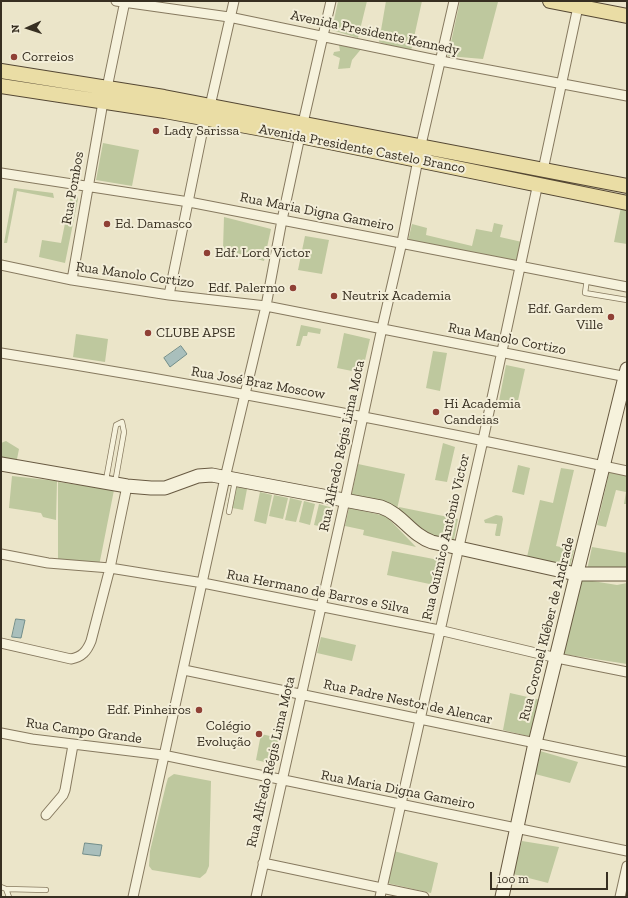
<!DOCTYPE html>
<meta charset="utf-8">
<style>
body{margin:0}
#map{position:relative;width:628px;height:898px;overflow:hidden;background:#ebe5c9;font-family:"Zilla Slab",serif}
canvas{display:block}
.frame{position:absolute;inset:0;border:2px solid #372f21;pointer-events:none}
.north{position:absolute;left:8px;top:8px;width:40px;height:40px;-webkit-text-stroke:3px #f3eed8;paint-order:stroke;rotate:267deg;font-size:11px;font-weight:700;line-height:16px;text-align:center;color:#372f21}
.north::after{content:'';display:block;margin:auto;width:14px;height:18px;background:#372f21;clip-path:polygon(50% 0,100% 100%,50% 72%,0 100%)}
.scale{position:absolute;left:490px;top:872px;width:118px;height:18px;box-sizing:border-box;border:2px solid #372f21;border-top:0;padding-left:5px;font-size:12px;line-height:14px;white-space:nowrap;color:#372f21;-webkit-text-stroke:3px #f3eed8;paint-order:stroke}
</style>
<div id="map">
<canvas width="628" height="898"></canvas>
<div class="frame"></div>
<div class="north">N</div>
<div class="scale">100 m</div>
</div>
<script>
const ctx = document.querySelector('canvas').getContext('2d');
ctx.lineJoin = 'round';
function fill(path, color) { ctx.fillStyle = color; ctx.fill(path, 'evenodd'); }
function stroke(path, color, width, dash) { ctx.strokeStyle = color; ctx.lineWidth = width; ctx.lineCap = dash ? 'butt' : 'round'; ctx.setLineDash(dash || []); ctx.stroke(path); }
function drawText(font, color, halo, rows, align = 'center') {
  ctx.font = font + ' "Zilla Slab",serif'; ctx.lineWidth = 4; ctx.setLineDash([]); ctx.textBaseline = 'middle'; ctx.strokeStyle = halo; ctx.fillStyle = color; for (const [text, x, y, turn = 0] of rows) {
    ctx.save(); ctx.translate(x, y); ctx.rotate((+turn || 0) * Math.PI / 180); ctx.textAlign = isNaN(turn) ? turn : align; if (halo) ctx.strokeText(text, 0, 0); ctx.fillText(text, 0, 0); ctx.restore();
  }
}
fill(new Path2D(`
 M338,1h29l-9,37 -26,-8z
 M386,1h36l-11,50 -32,-9z
 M460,1l38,1 -15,57 -35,-3z
 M347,40l15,8 -10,12 -2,8 -12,1 2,-11 -7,-3 1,-3 6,-1 -1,-6z
 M103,143l36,7 -7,36 -36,-6z
 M14,188l39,5 1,5 -37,-7 -10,52h-3z
 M71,194l6,1 1,4 -13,64 -26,-6 3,-17 19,3z
 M621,207l6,1v36l-13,-2z
 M224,217l47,12 -7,32 -41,-12z
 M494,223l9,2 -3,12 22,5 -5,21 -109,-22 4,-17 15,4 -1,7 46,11 4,-17 16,3z
 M305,236l24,4 -7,34 -24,-4z
 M301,325l20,4 -1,5 -12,-2 -1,4h-4l-3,10h-4z
 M344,333l26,6 -8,34 -25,-5z
 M76,334l32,5 -3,23 -32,-5z
 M433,351l14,2 -7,38 -14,-3z
 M506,365l19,4 -8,36 -18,-4z
 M6,441l13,8 -3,15 -15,-2v-19z
 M443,443l12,4 -8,35 -12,-2z
 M358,464l47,10 -8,35 -46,-11z
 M518,465l12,3 -6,27 -12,-3z
 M561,468l13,2 -18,76 18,4 -4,17 -43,-10 13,-57 13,3z
 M614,472l13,3v29h-3l2,-12 -10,-2 -10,37 -9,-2 12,-52z
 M12,476l45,5 -1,39 -13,-3 -2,-4 -32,-5z
 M58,482l56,8 -15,76 -41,-3z
 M231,486l16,3 -4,21 -16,-3z
 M260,492l12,3 -6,29 -12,-3z
 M274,495l14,3 -5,21 -14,-3z
 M290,498l12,3 -6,21 -11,-2z
 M304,501l11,3 -5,21 -11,-3z
 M319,504l14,4 -5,20 -14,-3z
 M399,507l59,12 -5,25 -25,-5 -30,-26z
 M349,508l37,8 30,31 -53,-12 1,-5 -19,-4z
 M496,515l6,1 1,3 -3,17h-4l-1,-1 2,-11 -12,-1 -1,-3z
 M592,547l35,6v16l-40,1z
 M392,551l52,10 -5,25 -52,-11z
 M580,579l37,6 10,-2v81l-64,-10z
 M321,637l35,8 -4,16 -35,-8z
 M510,693l31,7 -9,37 -29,-7z
 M261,734l18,4 -6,26 -17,-4z
 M540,751l38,11 -8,21 -35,-9z
 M174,774l37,7 -2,85 -3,7 -6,5 -48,-8 -3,-4 1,-15 16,-66 2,-7z
 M522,841l37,6 -11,36 -35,-9z
 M394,851l44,12 -7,30 -44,-10z`), '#bec89e');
const water = new Path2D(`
 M181,346l6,8 -17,13 -6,-9z
 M16,619l9,1 -4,18 -9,-1z
 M85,843l17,2 -2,11 -17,-2z`);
fill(water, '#a9bfbc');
stroke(water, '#718d8a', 1);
const service = new Path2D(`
 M587,279l-2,14 42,7
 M106,480l10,-55 6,-3 2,10 -9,51
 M229,512l6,-31
 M1,887l5,2 3,8
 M6,889l40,1`);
const minor = new Path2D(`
 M116,1l113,16 212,44 186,35
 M107,88l18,-87
 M210,106l24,-105
 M303,123l28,-122
 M543,170l36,-168
 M1,173l188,29 438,85
 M1,265l71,15 97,15 97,11 361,71
 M72,280l31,-178
 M169,295l36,-176
 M1,353c210,33 418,73 626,118
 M1,554l47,9 62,5 93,15 236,47 118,28 70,14
 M1,643l70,16c11,-2 16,-8 20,-18l19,-73 17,-82
 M184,670l443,92
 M1,733l31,6 131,16 464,96
 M46,815l17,-20 2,-5 8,-45
 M263,863l161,34
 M133,897l92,-419 41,-172 16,-86 18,-84
 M256,897l89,-397 37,-172 20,-86 18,-93 34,-148
 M380,897l103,-457 55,-257
 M620,897l7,-31`);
const secondary = new Path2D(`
 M1,464l126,22 24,2h14l33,-12 14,-1 169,32c21,7 30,28 51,35l144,32h51
 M502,897l33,-154 92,-374`);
const primary = new Path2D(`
 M550,1l77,15
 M1,71l163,26 463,89
 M1,86l164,25 135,25 327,67`);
stroke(service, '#86795f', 6);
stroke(minor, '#86795f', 11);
stroke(secondary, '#685a42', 15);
stroke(primary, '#544733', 16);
stroke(service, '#f6f2dc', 4.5);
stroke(minor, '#f6f2dc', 9);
stroke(secondary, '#f6f2dc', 13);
stroke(primary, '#eadda5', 14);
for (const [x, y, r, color] of [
 [14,57,4,"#8f4035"],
 [156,131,4,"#8f4035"],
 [107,224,4,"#8f4035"],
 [207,253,4,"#8f4035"],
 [293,288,4,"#8f4035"],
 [334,296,4,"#8f4035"],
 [611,317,4,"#8f4035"],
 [148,333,4,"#8f4035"],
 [436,412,4,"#8f4035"],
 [199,710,4,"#8f4035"],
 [259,734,4,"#8f4035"]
]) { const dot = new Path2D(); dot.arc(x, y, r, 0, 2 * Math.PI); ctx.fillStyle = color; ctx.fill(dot); stroke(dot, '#f3eed8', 1.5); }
drawText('14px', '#372f21', '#f3eed8', [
 ["Avenida Presidente Kennedy",375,33,12],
 ["Avenida Presidente Castelo Branco",362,149,11],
 ["Rua Pombos",73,188,-80],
 ["Rua Maria Digna Gameiro",317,212,11],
 ["Rua Manolo Cortizo",135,275,8],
 ["Rua Manolo Cortizo",507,339,11],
 ["Rua José Braz Moscow",258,383,10],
 ["Rua Alfredo Régis Lima Mota",342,446,-78],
 ["Rua Químico Antônio Victor",446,537,-77],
 ["Rua Hermano de Barros e Silva",318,592,11],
 ["Rua Coronel Kléber de Andrade",547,629,-76],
 ["Rua Padre Nestor de Alencar",408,702,12],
 ["Rua Campo Grande",84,731,8],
 ["Rua Alfredo Régis Lima Mota",271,762,-77],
 ["Rua Maria Digna Gameiro",398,790,11]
]);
drawText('14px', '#372f21', '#f3eed8', [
 ["Correios",22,57],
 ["Lady Sarissa",164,131],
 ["Ed. Damasco",115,224],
 ["Edf. Lord Victor",215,253],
 ["Edf. Palermo",285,288,"right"],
 ["Neutrix Academia",342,296],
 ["Edf. Gardem",603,309,"right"],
 ["Ville",603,325,"right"],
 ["CLUBE APSE",156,333],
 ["Hi Academia",444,404],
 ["Candeias",444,420],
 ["Edf. Pinheiros",191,710,"right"],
 ["Colégio",251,726,"right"],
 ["Evolução",251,742,"right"]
], 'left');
</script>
